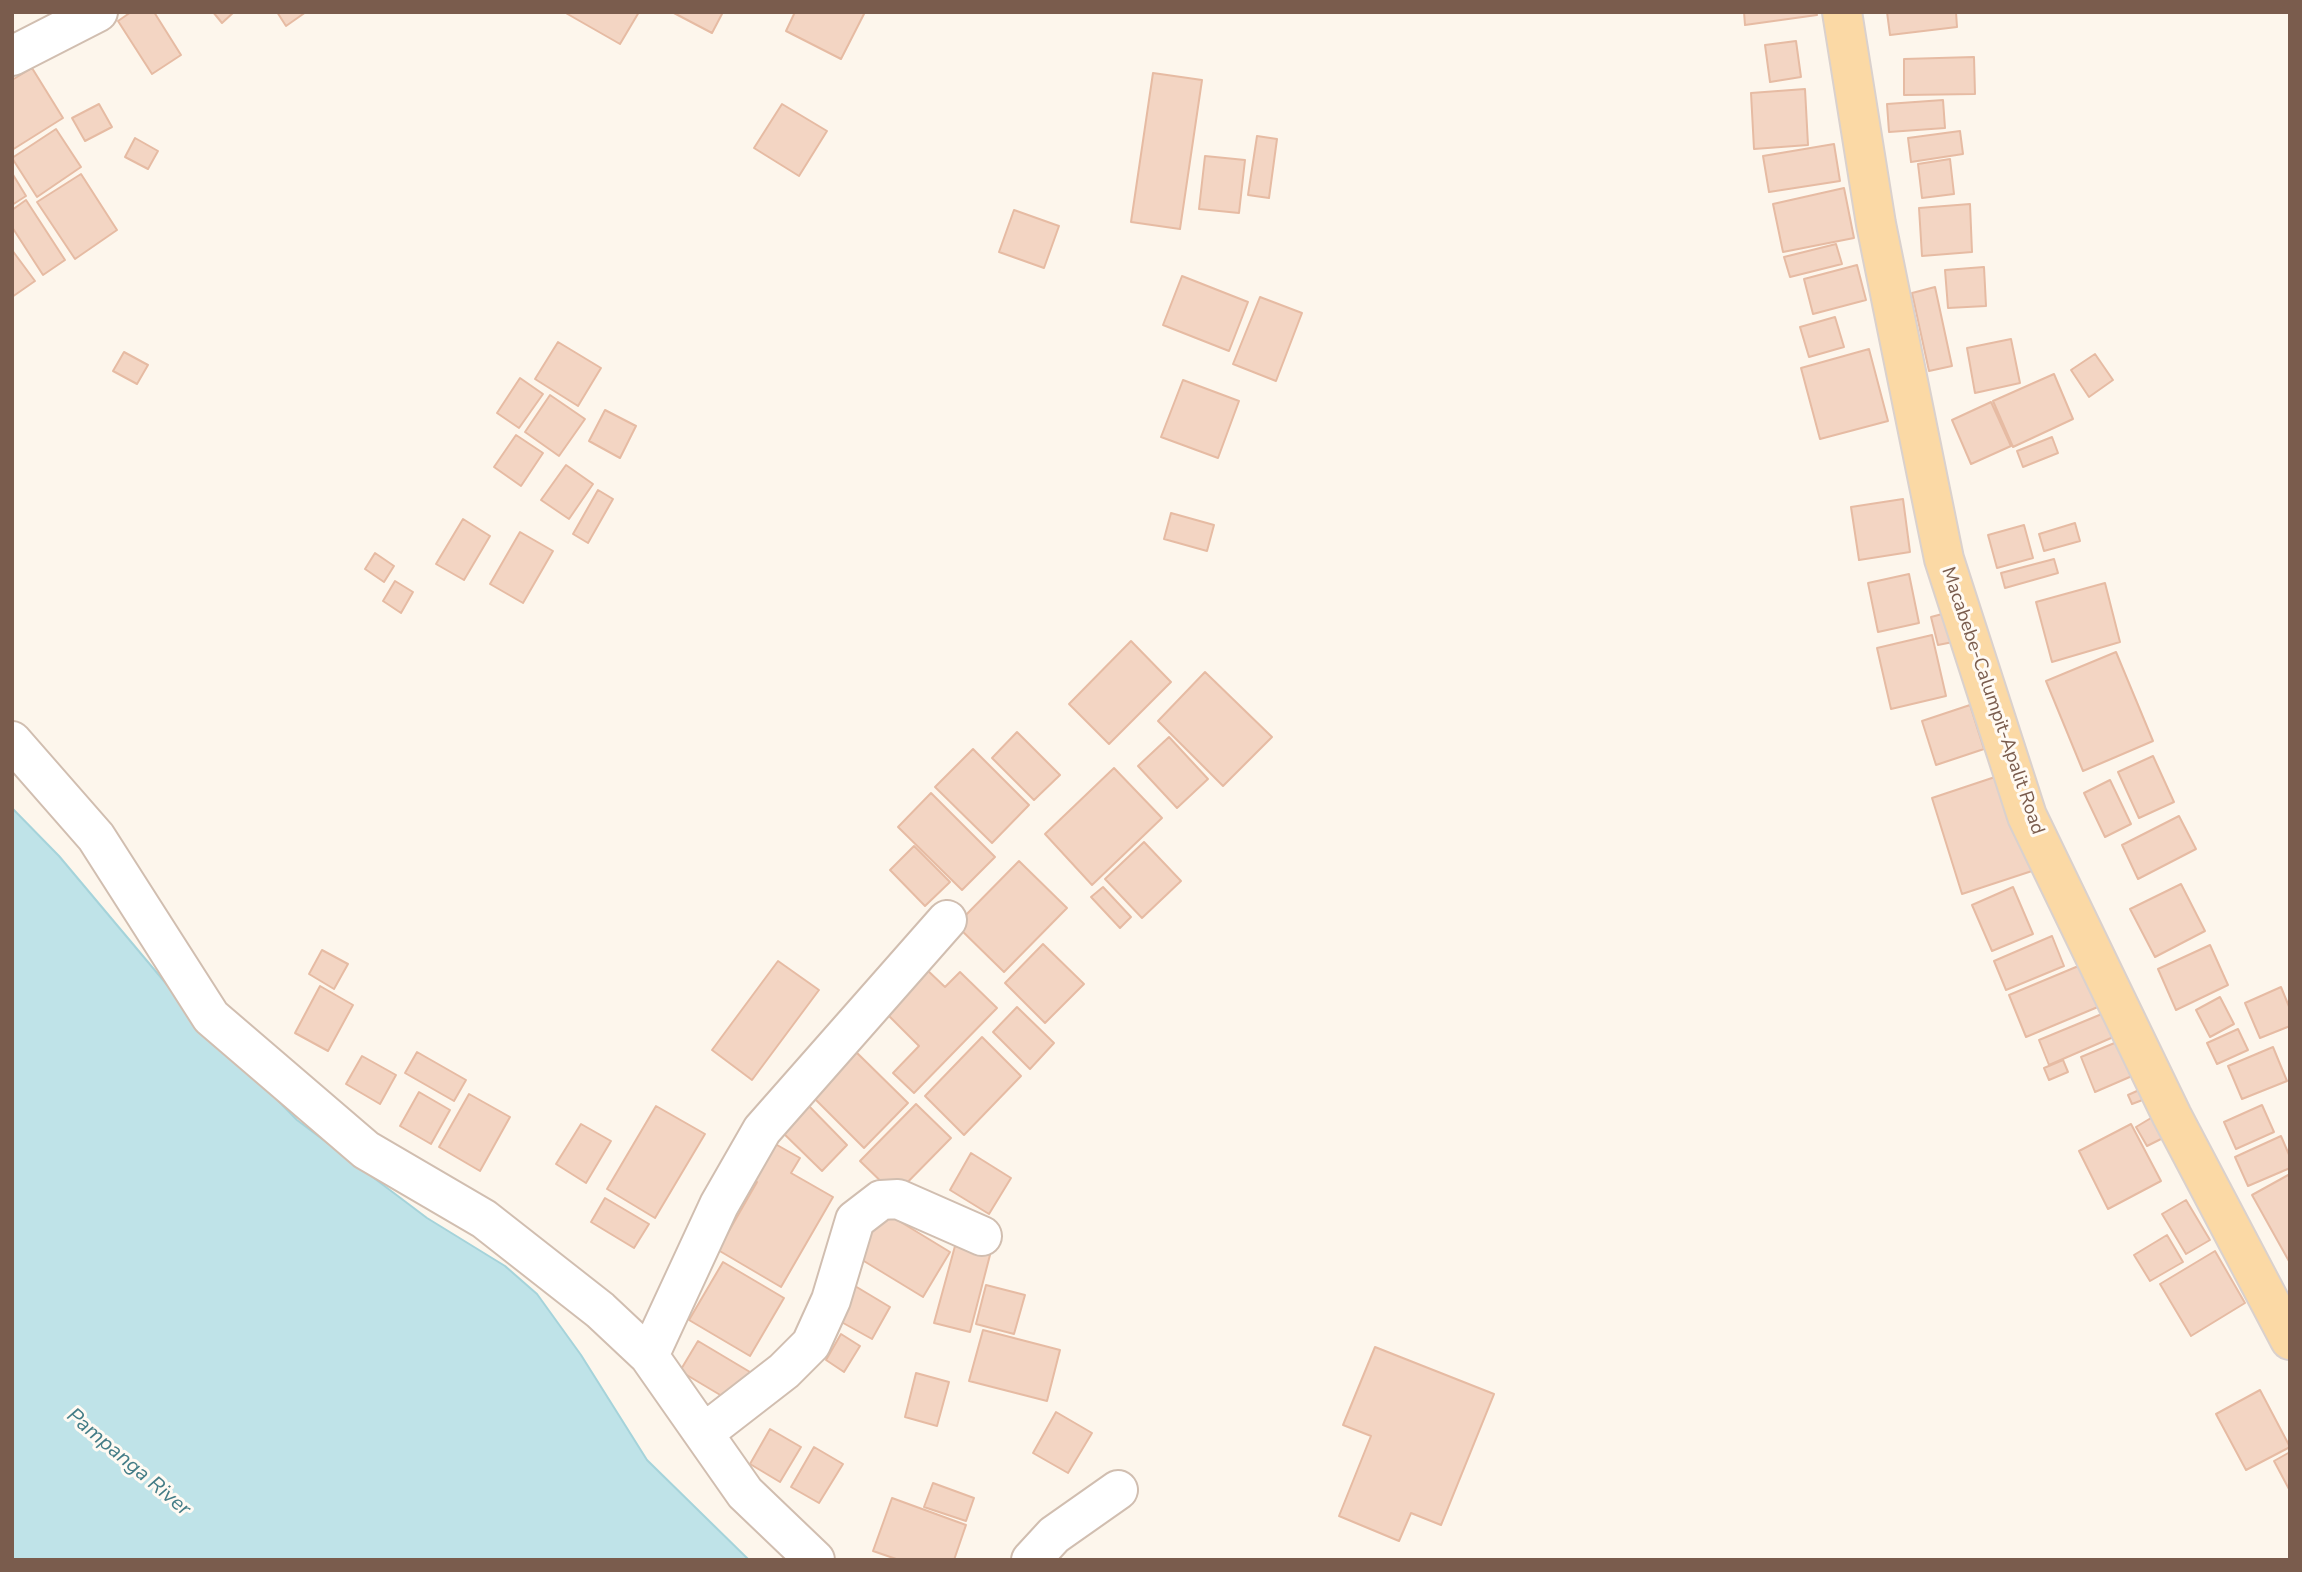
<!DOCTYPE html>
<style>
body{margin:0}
#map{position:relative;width:2302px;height:1572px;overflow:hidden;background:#fdf6ec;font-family:"Nunito Sans",sans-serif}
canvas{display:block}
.frame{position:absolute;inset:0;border:14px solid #7a5c4d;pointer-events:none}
</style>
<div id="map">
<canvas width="2302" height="1572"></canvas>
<div class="frame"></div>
</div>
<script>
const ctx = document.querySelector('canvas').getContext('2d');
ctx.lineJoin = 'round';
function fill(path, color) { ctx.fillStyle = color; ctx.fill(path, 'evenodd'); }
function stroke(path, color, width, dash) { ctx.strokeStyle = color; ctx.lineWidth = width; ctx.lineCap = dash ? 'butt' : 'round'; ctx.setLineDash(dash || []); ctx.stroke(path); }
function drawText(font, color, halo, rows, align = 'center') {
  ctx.font = font + ' "Nunito Sans",sans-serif'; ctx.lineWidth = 6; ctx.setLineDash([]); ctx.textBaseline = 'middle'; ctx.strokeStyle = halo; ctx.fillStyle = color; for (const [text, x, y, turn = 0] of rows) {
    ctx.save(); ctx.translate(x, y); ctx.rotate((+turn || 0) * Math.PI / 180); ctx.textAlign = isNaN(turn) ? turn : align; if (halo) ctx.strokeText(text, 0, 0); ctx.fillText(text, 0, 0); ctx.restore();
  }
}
const water = new Path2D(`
 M12,808l47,48 120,143 118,121 130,98 78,48 32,28 44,61 66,105 102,100h-737z`);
fill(water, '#bfe3e8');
stroke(water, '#a5d3da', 2);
const building = new Path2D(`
 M131,12h23l27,43 -29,19 -34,-53z
 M213,12h21l-12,11z
 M277,12h29l-20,14z
 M564,12h75l-19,32z
 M672,12h51l-11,21z
 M795,12h70l-24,47 -55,-28z
 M1744,12h72l1,3 -72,10z
 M1887,12h69l1,15 -67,8z
 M1796,41l5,36 -31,5 -5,-37z
 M1974,57l1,37 -71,1v-36z
 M32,68l31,50 -51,32v-70z
 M1153,73l49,7 -22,149 -49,-7z
 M1805,89l3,56 -54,4 -3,-56z
 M1943,100l2,28 -56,4 -2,-28z
 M99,104l13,23 -27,14 -13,-23z
 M782,104l45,27 -28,45 -45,-28z
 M56,129l25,38 -44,30 -25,-39z
 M1960,131l3,23 -52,8 -3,-24z
 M1257,136l20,3 -8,59 -21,-3z
 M135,138l23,13 -10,18 -23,-12z
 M1834,144l6,37 -71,11 -6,-36z
 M1205,156l40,4 -6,53 -40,-4z
 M1950,159l4,35 -32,4 -4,-34z
 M12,173l14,23 -14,9z
 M81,174l36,56 -42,29 -38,-57z
 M1844,188l10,50 -71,14 -10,-48z
 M26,200l39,60 -22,15 -31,-48v-17z
 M1970,204l2,48 -50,4 -3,-48z
 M1014,210l45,16 -15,42 -45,-16z
 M1836,244l6,20 -52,13 -6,-20z
 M12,250l23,31 -23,16z
 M1857,265l9,35 -53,14 -9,-35z
 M1984,267l2,39 -38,2 -3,-38z
 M1182,276l66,26 -19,49 -66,-26z
 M1935,287l17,79 -23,5 -17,-78z
 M1260,297l42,16 -26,68 -43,-17z
 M1835,317l9,30 -35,10 -9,-30z
 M2011,339l9,44 -45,10 -8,-45z
 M558,342l43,26 -23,38 -43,-27z
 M1869,349l19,72 -68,18 -19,-71z
 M124,352l24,13 -11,19 -24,-13z
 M2095,354l18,26 -24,17 -18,-27z
 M2054,374l19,45 -60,28 -20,-46z
 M520,378l23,16 -24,34 -22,-15z
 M1183,380l56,21 -21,57 -57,-21z
 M550,395l35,24 -26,37 -34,-24z
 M1991,402l20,44 -40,18 -19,-44z
 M605,410l31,16 -16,32 -31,-17z
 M516,435l27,18 -22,33 -27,-19z
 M2052,437l6,16 -35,14 -6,-16z
 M566,465l27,19 -24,35 -28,-19z
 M598,490l15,9 -25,44 -15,-9z
 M1903,499l7,53 -51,8 -8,-53z
 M1171,513l43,12 -7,26 -43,-12z
 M463,519l27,17 -26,44 -28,-16z
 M2075,523l5,18 -36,10 -5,-17z
 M2024,525l9,33 -36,10 -9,-33z
 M520,532l33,19 -30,52 -33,-19z
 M375,553l19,13 -10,16 -19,-13z
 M2054,559l4,14 -53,15 -4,-15z
 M1909,574l10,49 -41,9 -10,-49z
 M395,581l18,11 -12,21 -18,-12z
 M2105,583l15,59 -68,20 -16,-60z
 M1946,613l7,29 -15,3 -7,-28z
 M1932,635l14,61 -55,13 -14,-61z
 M1131,641l40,41 -62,62 -40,-40z
 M2116,652l37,89 -70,30 -37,-90z
 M1205,672l67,65 -49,49 -65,-65z
 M1970,705l14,44 -48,16 -14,-44z
 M1017,732l43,43 -26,25 -42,-42z
 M1169,737l39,42 -31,29 -39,-42z
 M973,749l56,56 -37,38 -57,-56z
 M2153,756l21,46 -35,16 -21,-46z
 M1114,768l48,50 -70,67 -47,-51z
 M2004,774l31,96 -73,24 -30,-96z
 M2110,780l21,44 -26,13 -21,-44z
 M931,793l64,64 -33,33 -64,-63z
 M2179,816l17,33 -58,30 -16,-34z
 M1144,842l37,39 -39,37 -37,-39z
 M914,846l36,36 -25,24 -35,-36z
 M1019,861l48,47 -63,64 -48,-47z
 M2181,884l24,47 -50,26 -25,-48z
 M1103,887l28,30 -11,11 -29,-31z
 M2013,887l20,47 -41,17 -20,-46z
 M2052,936l12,30 -58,24 -12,-29z
 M1043,944l41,40 -39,39 -40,-40z
 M2210,945l18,40 -52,25 -18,-41z
 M322,950l26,14 -14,25 -25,-15z
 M778,961l41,29 -67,90 -40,-30z
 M2088,962l17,42 -79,33 -17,-42z
 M925,968l20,19 15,-15 37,36 -83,85 -21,-20 26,-27 -36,-36z
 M320,986l33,19 -25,46 -33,-18z
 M2281,987l9,22v17l-30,12 -15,-35z
 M2220,997l14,27 -24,13 -14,-27z
 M1017,1007l37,36 -24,26 -37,-37z
 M2109,1011l9,24 -69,30 -10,-25z
 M2238,1029l10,21 -31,14 -10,-21z
 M982,1037l39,39 -57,59 -39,-39z
 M2124,1039l15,34 -44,19 -14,-35z
 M851,1047l57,56 -44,45 -57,-57z
 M2273,1047l14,34 -45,18 -14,-33z
 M417,1052l49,28 -12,21 -49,-28z
 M362,1056l34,19 -16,29 -34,-20z
 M2063,1060l5,12 -19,8 -5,-12z
 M2148,1086l5,10 -21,8 -4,-9z
 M419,1092l31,18 -19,34 -31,-18z
 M469,1094l41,23 -30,54 -41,-24z
 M805,1102l42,43 -25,26 -43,-42z
 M916,1104l35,34 -56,57 -35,-34z
 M2262,1105l12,27 -38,17 -12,-27z
 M656,1106l49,28 -50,84 -48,-29z
 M2156,1115l11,21 -20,10 -11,-19z
 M581,1124l30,17 -25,42 -30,-19z
 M2131,1124l30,57 -53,28 -29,-58z
 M2281,1136l9,21v11l-42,18 -13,-29z
 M770,1141l30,17 -9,15 42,24 -52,90 -63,-37 39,-68 -8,-5z
 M971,1153l40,25 -22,36 -39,-24z
 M2290,1174v89l-38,-68z
 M605,1198l44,26 -15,24 -43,-26z
 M2186,1200l24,40 -24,14 -24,-40z
 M881,1210l69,42 -27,45 -69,-42z
 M2167,1235l16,27 -33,19 -16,-26z
 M955,1246l35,9 -20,77 -36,-9z
 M2215,1251l30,52 -54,33 -31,-52z
 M723,1262l61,36 -34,58 -61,-36z
 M986,1285l39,10 -11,39 -38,-10z
 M855,1286l35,21 -18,32 -36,-20z
 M983,1330l77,20 -13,51 -78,-20z
 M841,1334l19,12 -16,26 -18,-12z
 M698,1341l52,31 -18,30 -52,-31z
 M1375,1347l119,47 -53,131 -30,-12 -12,28 -60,-25 32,-80 -28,-11z
 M916,1373l33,9 -12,44 -32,-9z
 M2260,1390l30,57 -44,23 -30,-56z
 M1056,1412l36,21 -24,40 -35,-20z
 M770,1429l31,18 -21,35 -30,-18z
 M814,1447l29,17 -24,39 -28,-16z
 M2290,1452v39l-16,-30z
 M933,1483l41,15 -8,23 -42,-14z
 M892,1498l74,27 -12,35h-55l-26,-9z`);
fill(building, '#f3d5c3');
stroke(building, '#e6bba3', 2);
const minor = new Path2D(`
 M12,56l86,-44
 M12,741l84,96 115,180 155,133 118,69 116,91 49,46 96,137 70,67
 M649,1356l70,-151 43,-75 185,-210
 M704,1433l80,-62 27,-27 20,-44 24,-80 26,-20 17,-1 84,37
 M1031,1560l23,-25 64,-45`);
const major = new Path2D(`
 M1842,12l34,212 68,335 83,257 145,300 118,224`);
stroke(minor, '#d1beb0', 42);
stroke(major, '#dad1cd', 42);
stroke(minor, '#fff', 38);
stroke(major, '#fbd9a5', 38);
drawText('19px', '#7a5c4d', '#fffaf3', [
 ["Macabebe-Calumpit-Apalit Road",1992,701,71]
]);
drawText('italic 21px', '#437c86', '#fffaf3', [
 ["Pampanga River",128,1463,40]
]);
</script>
